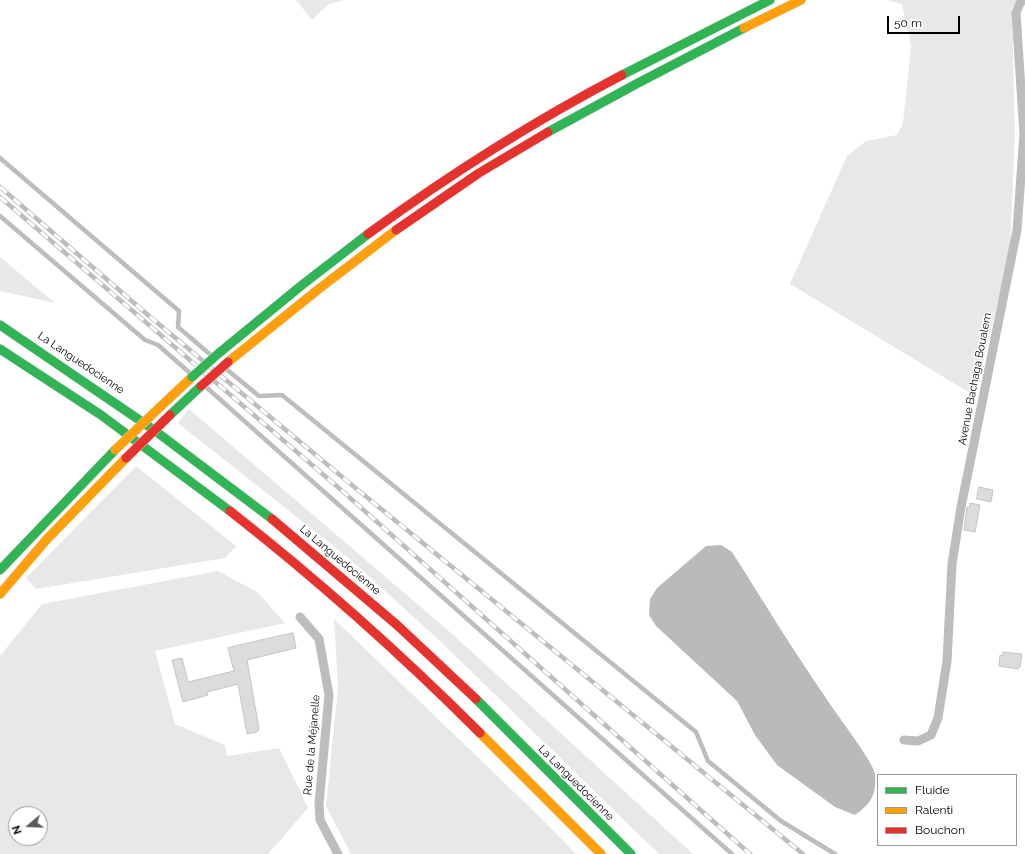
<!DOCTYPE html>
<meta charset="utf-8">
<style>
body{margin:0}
#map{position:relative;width:1025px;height:854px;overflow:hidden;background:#fff;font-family:Raleway,sans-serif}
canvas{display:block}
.legend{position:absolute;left:877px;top:774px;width:140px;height:72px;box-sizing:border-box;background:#fff;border:1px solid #999;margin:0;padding:5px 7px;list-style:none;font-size:12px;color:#000}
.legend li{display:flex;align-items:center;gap:8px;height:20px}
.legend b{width:20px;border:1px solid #999}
.north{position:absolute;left:8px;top:806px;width:40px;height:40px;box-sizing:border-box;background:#fff;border:1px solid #999;border-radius:50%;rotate:251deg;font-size:11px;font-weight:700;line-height:16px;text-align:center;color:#000}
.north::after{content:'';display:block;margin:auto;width:14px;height:18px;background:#595959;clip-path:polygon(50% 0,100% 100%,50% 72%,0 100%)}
.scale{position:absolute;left:887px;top:16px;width:73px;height:18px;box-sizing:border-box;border:2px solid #000;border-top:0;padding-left:5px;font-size:12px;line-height:14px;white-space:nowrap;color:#000;-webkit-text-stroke:3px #fff;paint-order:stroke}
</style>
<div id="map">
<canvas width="1025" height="854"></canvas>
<ul class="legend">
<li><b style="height:5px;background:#30b455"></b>Fluide</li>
<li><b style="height:5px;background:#ff9f0a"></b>Ralenti</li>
<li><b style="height:5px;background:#e5322d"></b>Bouchon</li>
</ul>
<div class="north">N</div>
<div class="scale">50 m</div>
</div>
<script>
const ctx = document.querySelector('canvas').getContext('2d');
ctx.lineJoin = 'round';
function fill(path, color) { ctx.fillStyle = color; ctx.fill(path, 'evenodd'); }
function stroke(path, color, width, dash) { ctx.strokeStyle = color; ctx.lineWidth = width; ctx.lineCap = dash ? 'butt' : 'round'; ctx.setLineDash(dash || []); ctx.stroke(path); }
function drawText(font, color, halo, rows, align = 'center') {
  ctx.font = font + ' Raleway,sans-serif'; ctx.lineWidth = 3; ctx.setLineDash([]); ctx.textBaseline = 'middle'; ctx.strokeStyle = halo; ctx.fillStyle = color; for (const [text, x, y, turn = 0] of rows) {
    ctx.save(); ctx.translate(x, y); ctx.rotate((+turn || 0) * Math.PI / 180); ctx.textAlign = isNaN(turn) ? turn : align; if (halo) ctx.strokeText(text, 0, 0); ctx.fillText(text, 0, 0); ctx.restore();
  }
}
fill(new Path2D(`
 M296,0h48l-15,4 -17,16z
 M887,0h130l-5,8 3,128 -5,113 -35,147 -185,-112 57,-128 19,-15 31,-6 6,-12 8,-77 -9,-42z
 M0,257l55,46 -55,-12z
 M189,409l261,223 243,222h-34l-218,-212 -90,-82 -173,-137z
 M136,466l100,80 -11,12 -189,31 -10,-11z
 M218,571l39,21 28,31 -130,28 20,73 50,21 2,11 52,-8 29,60 -40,46h-268v-198l42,-52zM16,814h24v24h-24z
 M334,619l207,199 35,36h-225l-25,-48 12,-119z`), '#e8e8e8');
fill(new Path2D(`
 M721,545l11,7c31,49 61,98 94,146 8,13 48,65 49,76 2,20 -4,30 -20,41l-20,-8 -58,-42 -22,-30 -18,-34 -81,-75 -7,-11 1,-16 7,-11 49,-42z`), '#bababa');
const building = new Path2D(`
 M979,487l14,3 -2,12 -14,-3z
 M970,503l10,2 -5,27 -11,-2 3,-23h3z
 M293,633l3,15 -49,12 12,69 -2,3 -10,2 -9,-50 -31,8 1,3 -25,7 -11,-42 10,-2 6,24 46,-11 -6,-23z
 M1003,652l19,2 -2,13h-2v2l-19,-3 1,-11 3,1z`);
fill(building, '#dcdcdc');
stroke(building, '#c4c4c4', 1);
const fast = new Path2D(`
 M622,75l148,-75
 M548,132l90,-49 106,-55
 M0,325l154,105 118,89
 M0,349l101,66 129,96
 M219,353l83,-68 66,-51
 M170,415l31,-29
 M0,570l115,-120
 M476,699l155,155`);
const slow = new Path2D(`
 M744,28l57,-28
 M228,362l92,-74 76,-58
 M160,407l32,-30
 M0,594l47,-55 79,-81
 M480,733l121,121`);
const jam = new Path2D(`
 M396,230l83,-57 69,-41
 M368,234c81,-59 166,-113 254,-159
 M230,511c88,69 171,143 250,222
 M272,519l125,106 79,74`);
stroke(fast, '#dbdbdb', 10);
stroke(slow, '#dbdbdb', 10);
stroke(jam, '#dbdbdb', 10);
stroke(new Path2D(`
 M0,158l179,153 -1,16 34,29
 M0,216l145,124 13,5 33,29
 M225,368l34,28 23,-1 414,337 12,29 73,60 54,33
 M206,387l526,467`), '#bdbdbd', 4.5);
stroke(new Path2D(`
 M300,617l19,22 10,56 -10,109 1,16 18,34
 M904,740l14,1 13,-6 7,-17 9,-57 5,-97 9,-57 56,-277 7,-96 -8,-121 4,-10 4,-3`), '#bdbdbd', 9);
stroke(fast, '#30b455', 9);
stroke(slow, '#ff9f0a', 9);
stroke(jam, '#e5322d', 9);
const rail = new Path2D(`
 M0,187l148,128 199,166 456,373
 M0,197l340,292 410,365`);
stroke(rail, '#bdbdbd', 4.5);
stroke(rail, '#fff', 3, [9]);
const fastBridge = new Path2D(`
 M192,377l27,-24`);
const slowBridge = new Path2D(`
 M115,450l45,-43`);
const jamBridge = new Path2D(`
 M201,386l27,-24
 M126,458l44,-43`);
stroke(fastBridge, '#dbdbdb', 10, []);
stroke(slowBridge, '#dbdbdb', 10, []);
stroke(jamBridge, '#dbdbdb', 10, []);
stroke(fastBridge, '#30b455', 9);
stroke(slowBridge, '#ff9f0a', 9);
stroke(jamBridge, '#e5322d', 9);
drawText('11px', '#000', '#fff', [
 ["La Languedocienne",81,363,34],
 ["Avenue Bachaga Boualem",975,379,-79],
 ["La Languedocienne",340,560,40],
 ["Rue de la Méjanelle",312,745,-85],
 ["La Languedocienne",576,783,45]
]);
</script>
